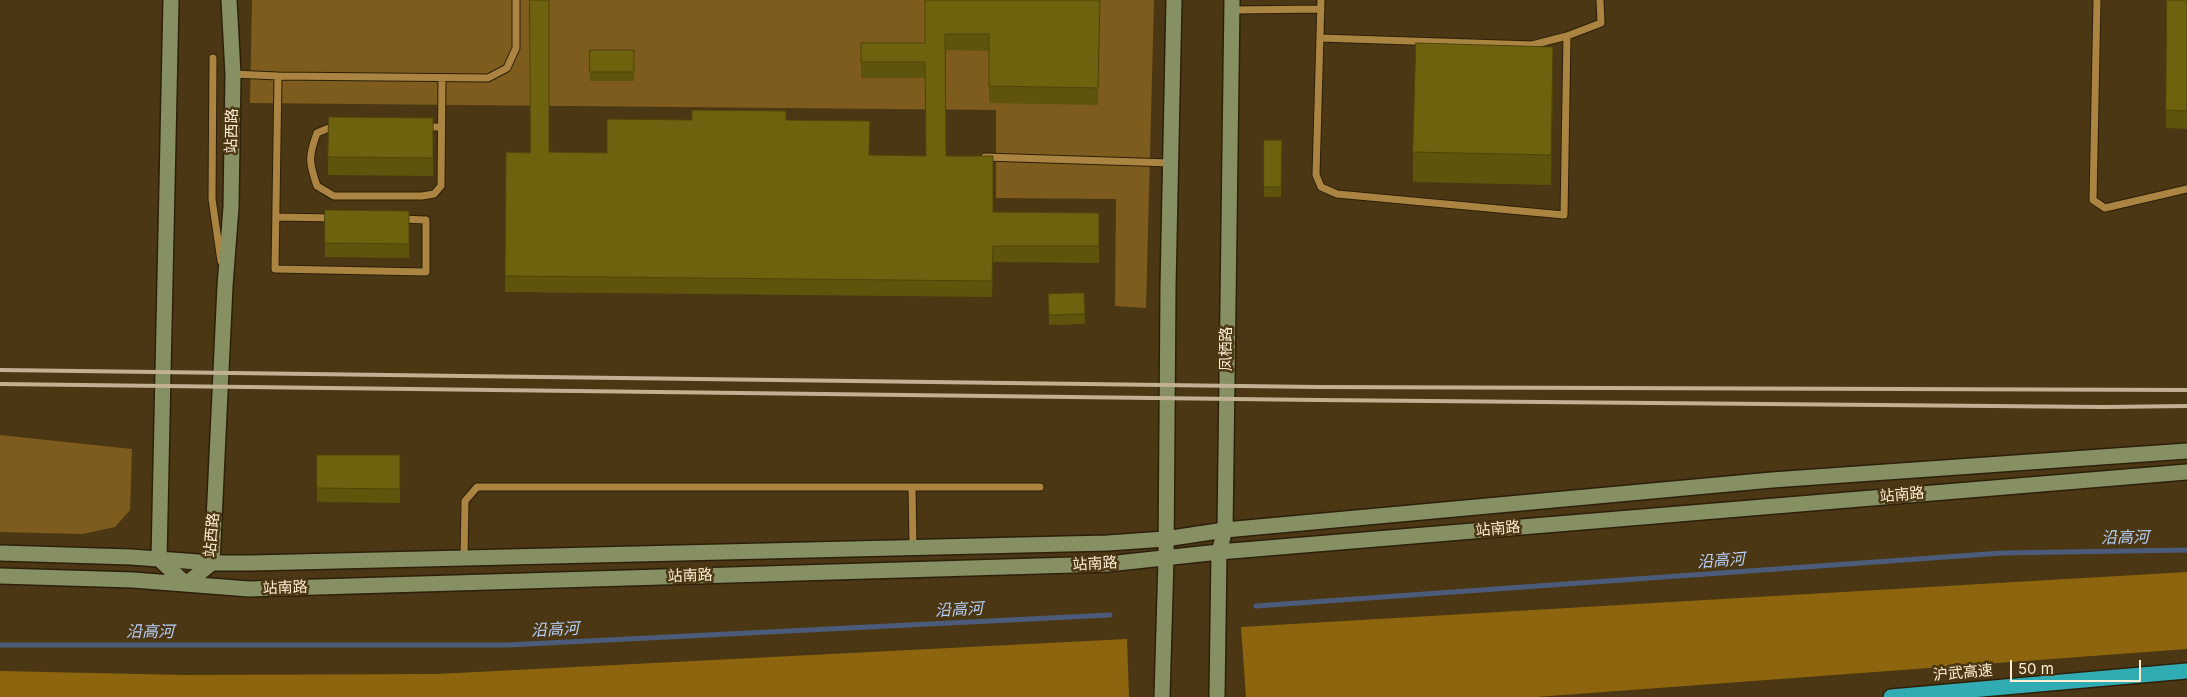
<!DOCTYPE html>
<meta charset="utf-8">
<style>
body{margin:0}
#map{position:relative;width:2187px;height:697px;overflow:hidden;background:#4b3713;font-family:Inter,sans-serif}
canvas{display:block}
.scale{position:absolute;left:2010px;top:660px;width:131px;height:22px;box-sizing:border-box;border:2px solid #ffeed4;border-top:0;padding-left:6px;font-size:15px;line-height:18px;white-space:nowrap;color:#ffeed4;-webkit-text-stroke:4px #4b3713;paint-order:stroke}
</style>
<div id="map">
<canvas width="2187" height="697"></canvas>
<div class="scale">50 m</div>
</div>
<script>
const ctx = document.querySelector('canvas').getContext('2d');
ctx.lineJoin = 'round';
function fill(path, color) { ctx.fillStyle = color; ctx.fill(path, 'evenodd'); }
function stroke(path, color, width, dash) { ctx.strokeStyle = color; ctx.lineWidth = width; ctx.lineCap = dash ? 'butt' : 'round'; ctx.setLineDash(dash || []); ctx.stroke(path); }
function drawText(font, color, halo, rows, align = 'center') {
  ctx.font = font + ' Inter,"Noto Sans SC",sans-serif'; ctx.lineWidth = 5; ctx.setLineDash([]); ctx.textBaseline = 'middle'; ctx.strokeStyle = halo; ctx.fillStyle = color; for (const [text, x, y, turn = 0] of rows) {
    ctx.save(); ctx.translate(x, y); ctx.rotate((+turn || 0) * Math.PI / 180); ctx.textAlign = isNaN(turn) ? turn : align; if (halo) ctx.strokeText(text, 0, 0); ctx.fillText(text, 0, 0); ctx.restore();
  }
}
fill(new Path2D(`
 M252,0h902l-8,308 -31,-2 1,-107 -120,-1v-88l-746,-7z
 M0,435l132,14 -2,61 -15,17 -33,7 -82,-2z`), '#7d5c1d');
fill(new Path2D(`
 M2187,572v77l-651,48h-290l-5,-70z
 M1127,639l2,58h-1129v-26l185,4 252,-1z`), '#8d650e');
stroke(new Path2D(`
 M1256,606l746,-53 185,-3
 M0,645h507l603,-30`), '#4c5b7a', 5);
const lane = new Path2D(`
 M1321,0l-5,175 5,12 16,7 227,21 3,-179
 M2097,0l-4,200 12,8 82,-19
 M1232,10l89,-1
 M1320,38l212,7 35,-9 34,-13 -1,-23
 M213,58l-1,141 9,62
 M233,74l45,2 210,2 19,-10 9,-20v-48
 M278,76l-3,193 151,3v-52l-26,-1
 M336,125l-19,8c-9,24 -8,30 0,53l17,10h88l12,-2 7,-8 1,-108
 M425,127h16
 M985,157l185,6
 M276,217l59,1
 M912,487l1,60
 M464,558l1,-57 12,-14h563`);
const secondary = new Path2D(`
 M171,0l-12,559 27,25 26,-21 13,-277 6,-79 2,-133 -4,-74
 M0,553l131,4 81,6h39l857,-20 57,-4 60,-9 547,-50 415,-29
 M0,576l133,4 116,9 859,-25 111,-12 968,-80
 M1162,697l4,-138 2,-272 6,-287
 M1217,697l2,-145 6,-22 7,-530`);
const highway = new Path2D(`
 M1891,697l296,-26`);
stroke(lane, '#2c200a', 9);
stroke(secondary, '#2c200a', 18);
stroke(highway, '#2c200a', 18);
stroke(lane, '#aa8440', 7);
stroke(secondary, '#869062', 15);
stroke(highway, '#32acb3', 15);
stroke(new Path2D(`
 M0,370l1318,17 869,3
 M0,384l1317,16 787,7 83,-1`), '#c2b093', 4);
fill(new Path2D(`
 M925,0h175l-2,105 -109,-2v-52l-43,-1v106l47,56 106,1v50l-106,-1 -1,35 -487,-5 1,-140 101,1 85,-33h94l84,35 56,1 -1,-78h-64v-35h64z
 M2167,0h20v129l-21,-1z
 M590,50h44v31h-44z
 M1553,76l-2,109 -138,-3v-30z
 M433,118v58l-105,-1v-18z
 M1264,140h18l-1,57h-17z
 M325,210l84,1v47l-84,-1z
 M1084,293l1,31 -36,1 -1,-31z
 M317,455h83v48l-83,-1z`), '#5f540c');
fill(new Path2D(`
 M1553,47v29l-2,109v-30z`), '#4d450a');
const building = new Path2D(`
 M530,0h19v152l58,1v-34l85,1v-10l94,1v9l84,1 -1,34 57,1 -1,-94h-64v-19h64v-43h175l-2,88 -109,-2v-52h-44l1,122h47v56l106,1v33h-106l-1,35 -487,-5 1,-124 24,1z
 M2167,0h20v111l-21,-1z
 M1416,43l137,4 -2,108 -138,-3z
 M590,50h44v22h-44z
 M329,117l104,1v40l-105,-1z
 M1264,140h18l-1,47h-17z
 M325,210l84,1v33l-84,-1z
 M1084,293l1,21 -36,1 -1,-21z
 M317,455h83v34l-83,-1z`);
fill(building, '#6e620e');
stroke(building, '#4d450a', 1);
drawText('15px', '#ffeed4', '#4b3713', [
 ["站西路",232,131,-89],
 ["凤栖路",1226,349,-90],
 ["站南路",1902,495,-5],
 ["站南路",1498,529,-5],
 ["站西路",212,535,-85],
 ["站南路",1095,564,-3],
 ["站南路",690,576,-2],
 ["站南路",285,588,-2],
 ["沪武高速",1963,673,-5]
]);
drawText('italic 16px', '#b7d0fa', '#4b3713', [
 ["沿高河",2125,538,-1],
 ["沿高河",1721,561,-4],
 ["沿高河",959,610,-3],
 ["沿高河",555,630,-3],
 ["沿高河",150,632]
]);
</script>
